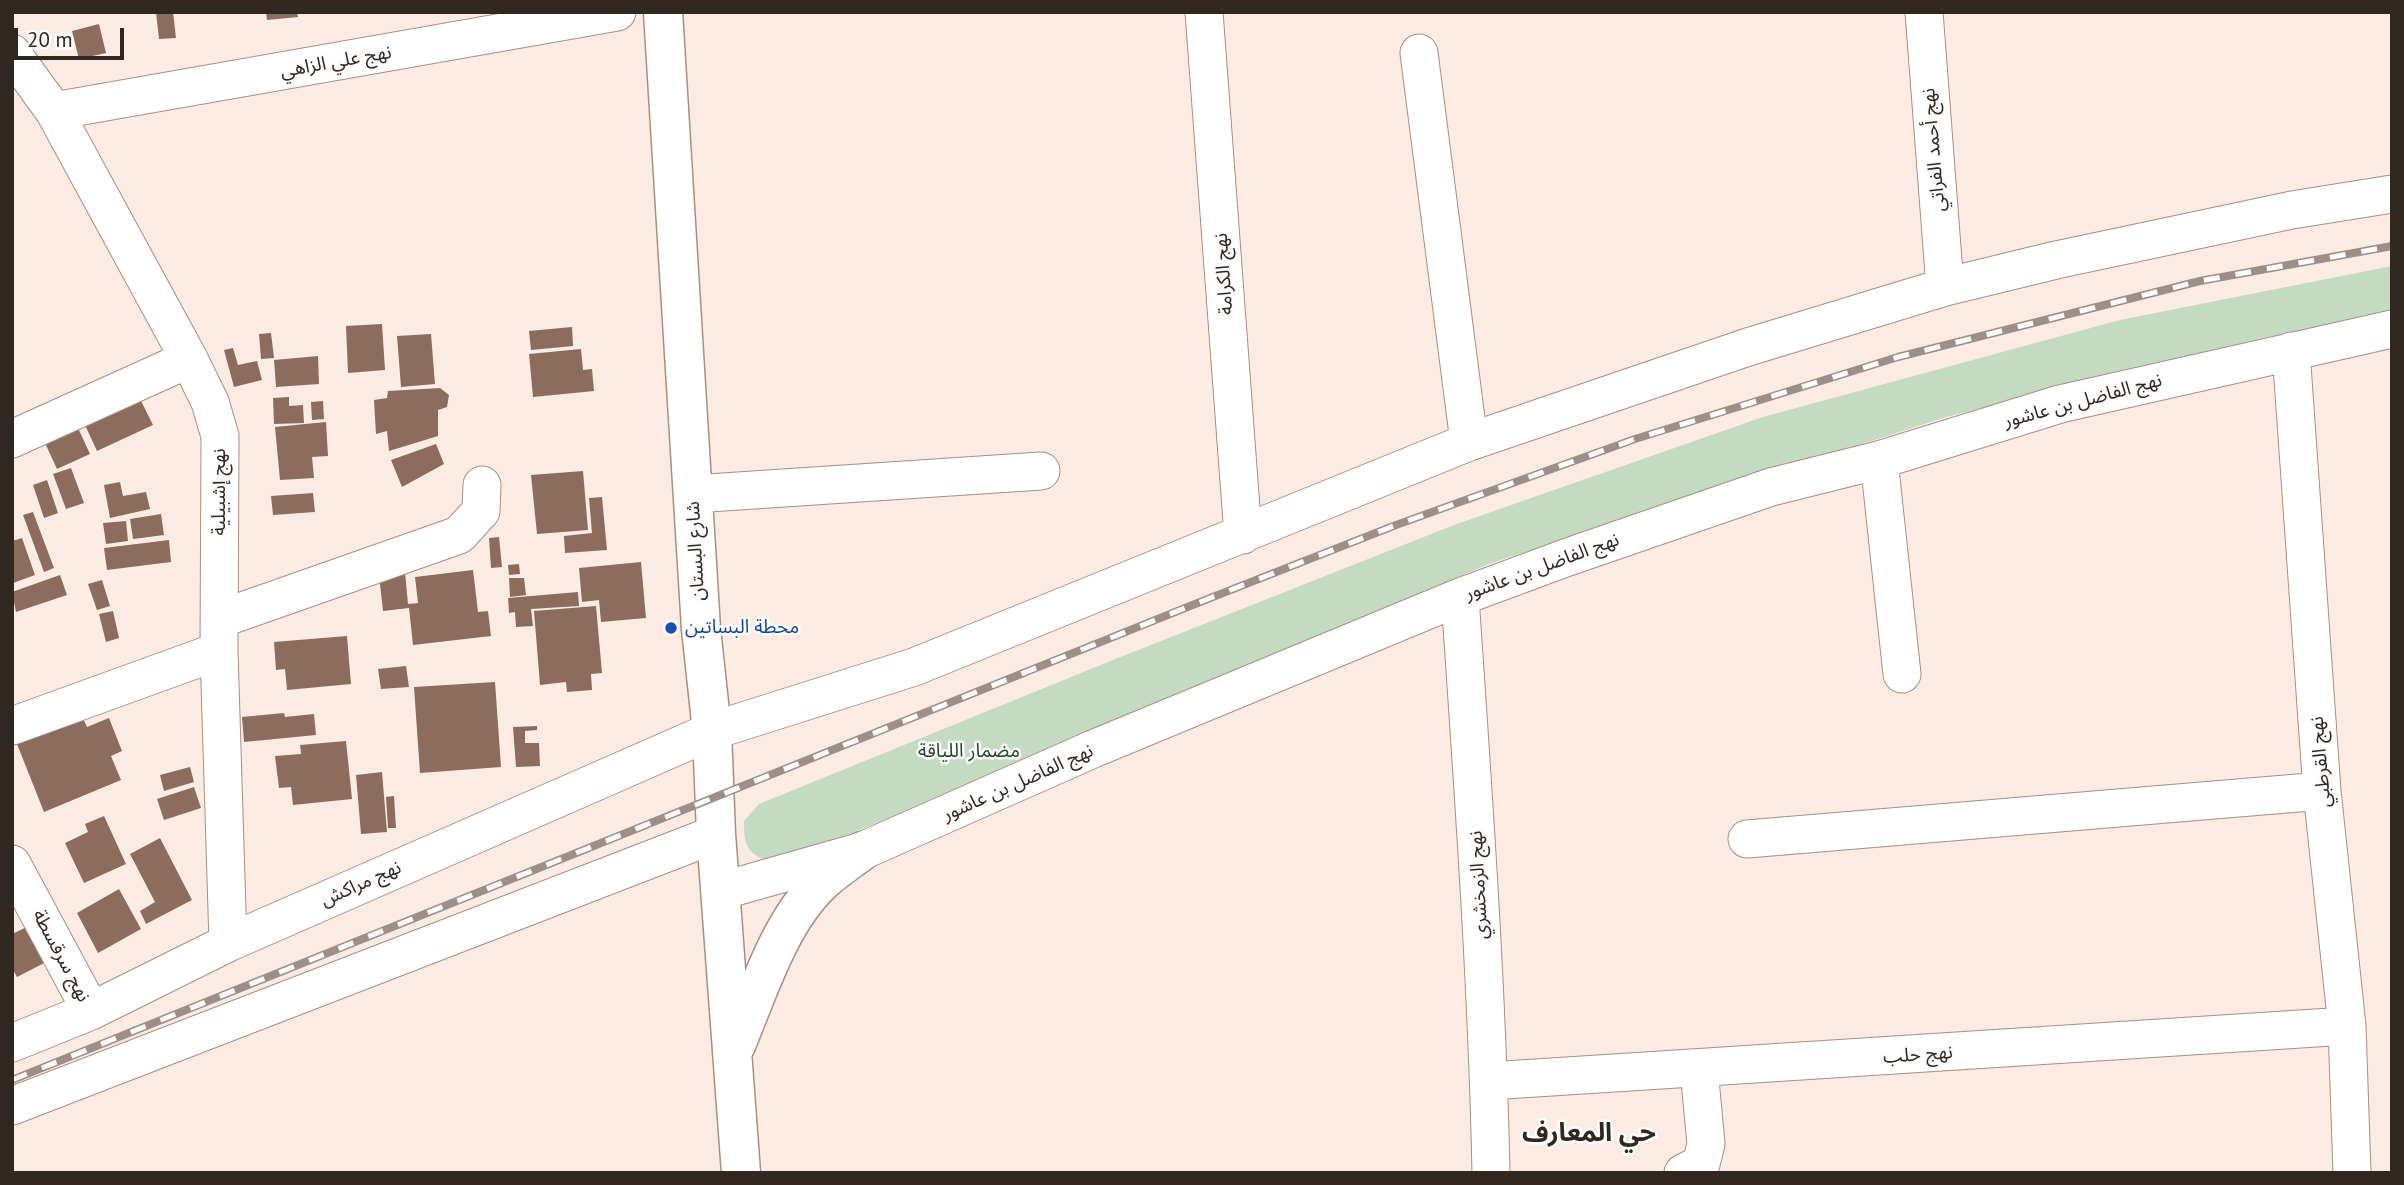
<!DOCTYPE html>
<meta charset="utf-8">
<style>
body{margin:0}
#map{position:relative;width:2404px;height:1185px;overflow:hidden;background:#fcebe3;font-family:"PT Sans",sans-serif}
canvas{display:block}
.frame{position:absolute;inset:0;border:14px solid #312721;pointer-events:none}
.scale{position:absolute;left:14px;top:28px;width:110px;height:32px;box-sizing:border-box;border:4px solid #312721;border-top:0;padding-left:9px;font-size:21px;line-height:24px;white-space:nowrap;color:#312721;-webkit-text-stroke:5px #fcfcfc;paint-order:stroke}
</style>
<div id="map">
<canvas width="2404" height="1185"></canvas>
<div class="frame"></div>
<div class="scale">20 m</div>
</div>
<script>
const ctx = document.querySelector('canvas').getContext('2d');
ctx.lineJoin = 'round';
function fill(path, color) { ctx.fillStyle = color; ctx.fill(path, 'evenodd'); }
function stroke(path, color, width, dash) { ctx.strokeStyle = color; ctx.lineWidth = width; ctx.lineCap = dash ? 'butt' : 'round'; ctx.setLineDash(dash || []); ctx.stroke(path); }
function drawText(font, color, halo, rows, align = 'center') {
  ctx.font = font + ' "PT Sans","Noto Sans Arabic",sans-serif'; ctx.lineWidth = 5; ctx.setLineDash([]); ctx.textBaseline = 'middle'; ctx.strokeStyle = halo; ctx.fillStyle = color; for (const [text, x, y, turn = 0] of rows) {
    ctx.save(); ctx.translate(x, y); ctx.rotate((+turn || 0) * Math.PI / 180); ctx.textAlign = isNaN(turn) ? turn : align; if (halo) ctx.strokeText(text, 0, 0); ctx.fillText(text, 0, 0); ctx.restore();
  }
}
fill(new Path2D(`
 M2392,266v47l-134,26 -312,78 -455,146 -509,217 -209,85c-25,-13 -29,-15 -29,-44l15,-17 349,-142 346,-137 309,-108 357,-97z`), '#c2dbc1');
fill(new Path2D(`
 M156,12h17l3,26 -17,1z
 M266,12h31l1,5 -31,3z
 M99,24l7,29 -27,6 -7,-28z
 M382,324l3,46 -37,3 -2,-47z
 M572,327l1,19 -42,4 -2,-19z
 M271,333l3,25 -13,1 -2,-25z
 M431,334l4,50 -34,3 -4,-51z
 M233,348l5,17 19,-4 5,19 -28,7 -10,-37z
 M581,349l2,21 9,-1 2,22 -61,6 -4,-43z
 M318,356l1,28 -43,3 -2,-27z
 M440,388l9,7 -2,12 -9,3v26l-49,15 -2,-20 -11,3 -2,-34 13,-2 1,-7z
 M289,397v9l14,-1 1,18 -30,1 -1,-26z
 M140,399l13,26 -56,26 -12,-26z
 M323,401l1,18 -12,1 -1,-18z
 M326,422l2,34 -16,1 2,21 -34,2 -5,-53z
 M78,428l12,26 -33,15 -12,-26z
 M436,444l8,20 -42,23 -11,-27z
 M71,468l13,35 -18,6 -13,-35z
 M583,471l5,59 -51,4 -6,-59z
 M47,480l11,33 -14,5 -11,-33z
 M120,482l3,14 23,-4 4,17 -40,9 -6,-33z
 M313,493l2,19 -42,3 -2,-19z
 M602,497l5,53 -42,3 -1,-17 28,-3 -3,-35z
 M33,512l21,56 -10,4 -21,-57z
 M161,514l3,21 -31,4 -3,-20z
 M126,521l2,20 -22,3 -3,-21z
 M499,537l3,30 -11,1 -2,-30z
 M22,538l13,37 -22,8 -1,-42z
 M169,540l2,22 -64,8 -3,-22z
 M641,562l5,56 -45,4 -2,-22 -17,2 -3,-34z
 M519,564l1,10 -11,1 -1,-10z
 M473,570l5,42 10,-1 3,25 -78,9 -4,-37 -26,3 -4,-36 26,-3 3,32 10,-1 -3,-26z
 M60,575l7,20 -51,17 -4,-20z
 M509,578h15l2,17 -16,2z
 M102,580l8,26 -13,4 -9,-26z
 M578,592l1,14 -48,3 2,17 -17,1 -1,-15 -6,1 -1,-15z
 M596,606l6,67 -11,1 1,16 -25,2 -1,-10 -26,3 -6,-74z
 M113,611l6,27 -13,4 -7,-28z
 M347,636l4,48 -64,6 -2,-21 -9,1 -2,-28z
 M406,666l3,21 -28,2 -3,-20z
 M495,682l6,85 -81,6 -6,-86z
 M80,712l7,15 22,-9 13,33 -11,5 10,24 -77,32 -29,-73z
 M284,713l1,4 29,-3 2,21 -72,7 -2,-25z
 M537,726v4l-12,1v12h14l1,23 -24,1 -3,-40z
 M346,741l6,58 -59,6 -2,-18 -12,1 -4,-32 26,-2 -1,-9z
 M190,767l4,15 -30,9 -4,-16z
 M382,772l5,60 -26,2 -5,-59z
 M194,787l7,21 -37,12 -7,-21z
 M394,796l2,32h-8l-2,-31z
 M104,816l22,48 -42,19 -19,-40 23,-11 -3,-8z
 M160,838l32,62 -46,24 -6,-13 15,-9 -25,-48z
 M119,889l22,40 -43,24 -21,-40z
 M29,926l19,35 -31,16 -5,-9v-34z`), '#8c6c5c');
const minor = new Path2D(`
 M1204,12l39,523
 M1924,12l21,275
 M12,53l42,58 135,248 21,43 10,34 -1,215 9,292
 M1419,53l50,389
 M54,111l563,-99
 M2291,351l31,440 25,235 5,147
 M12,439l177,-80
 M1879,460l23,214
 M693,494l348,-23
 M1460,597c13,192 27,384 31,576
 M220,619l239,-84 22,-24 1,-26
 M12,726l207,-75
 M1747,839l575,-48
 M12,864l79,147
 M721,891l141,-40 231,-102 367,-152 108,-40 203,-70 108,-27 181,-56 332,-75
 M12,1043l79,-32 137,-68 484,-212 202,-64 555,-225 279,-95 197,-60 111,-27 236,-50 100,-16
 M1489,1081l858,-55
 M12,1106l704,-272
 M1683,1173l18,-9 5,-20 -7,-75`);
const major = new Path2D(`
 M663,12l38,617 11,102 4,103 25,339
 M736,1045c22,-53 44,-125 87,-164 12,-11 26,-20 39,-30`);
stroke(minor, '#a88f83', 39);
stroke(major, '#a88f83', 41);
stroke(minor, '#fff', 37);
stroke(major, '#fff', 38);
const rail = new Path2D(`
 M12,1080l1183,-476 201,-79 239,-86 263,-82 302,-76 192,-35`);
stroke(rail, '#9d8f88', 8);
stroke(rail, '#fcfcfc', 5, [16]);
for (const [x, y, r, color] of [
 [671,628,7,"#1a4fb4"]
]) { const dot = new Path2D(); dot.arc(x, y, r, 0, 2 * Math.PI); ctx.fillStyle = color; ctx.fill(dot); stroke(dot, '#fcfcfc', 2.5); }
drawText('19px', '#312721', '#fcfcfc', [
 ["نهج علي الزاهي",336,62,-10],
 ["نهج أحمد الفراتي",1934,150,-95],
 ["نهج الكرامة",1224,274,-94],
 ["نهج الفاضل بن عاشور",2083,401,-15],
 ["نهج إشبيلية",220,492,-90],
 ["شارع البستان",696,551,-93],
 ["نهج الفاضل بن عاشور",1542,567,-20],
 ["نهج القرطبي",2321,762,-95],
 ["نهج الفاضل بن عاشور",1018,783,-24],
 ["نهج مراكش",361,884,-24],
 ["نهج الزمخشري",1479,885,-93],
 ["نهج سرقسطة",61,956,62],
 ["نهج حلب",1918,1055,-4]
]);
drawText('19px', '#164399', '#fcfcfc', [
 ["محطة البساتين",685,628]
], 'left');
drawText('19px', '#1e4621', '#fcfcfc', [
 ["مضمار اللياقة",969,752]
]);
drawText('bold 26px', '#312721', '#fcfcfc', [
 ["حي المعارف",1589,1134]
]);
</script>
